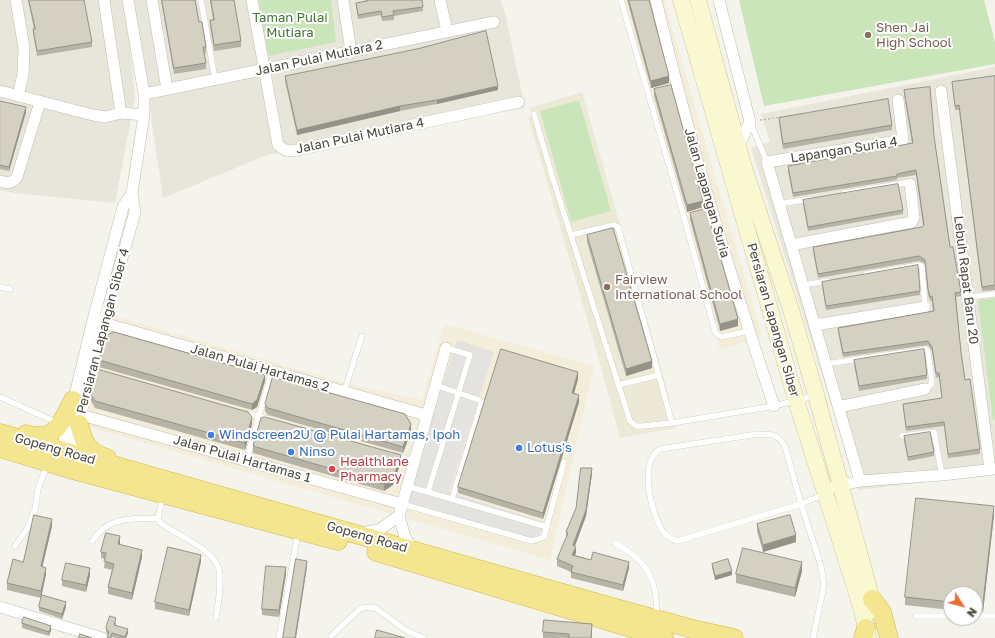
<!DOCTYPE html>
<style>
body{margin:0}
#map{position:relative;width:995px;height:638px;overflow:hidden;background:#f4f3ec;font-family:"Golos Text",sans-serif}
canvas{display:block}
.north{position:absolute;left:943px;top:586px;width:40px;height:40px;box-sizing:border-box;background:#fff;border:1px solid #b6b5b0;border-radius:50%;rotate:126deg;font-size:11px;font-weight:700;line-height:16px;text-align:center;color:#48453a}
.north::after{content:'';display:block;margin:auto;width:14px;height:18px;background:#e76d30;clip-path:polygon(50% 0,100% 100%,50% 72%,0 100%)}
</style>
<div id="map">
<canvas width="995" height="638"></canvas>
<div class="north">N</div>
</div>
<script>
const ctx = document.querySelector('canvas').getContext('2d');
ctx.lineJoin = 'round';
function fill(path, color) { ctx.fillStyle = color; ctx.fill(path, 'evenodd'); }
function stroke(path, color, width, dash) { ctx.strokeStyle = color; ctx.lineWidth = width; ctx.lineCap = dash ? 'butt' : 'round'; ctx.setLineDash(dash || []); ctx.stroke(path); }
function drawText(font, color, halo, rows, align = 'center') {
  ctx.font = font + ' "Golos Text",sans-serif'; ctx.lineWidth = 4; ctx.setLineDash([]); ctx.textBaseline = 'middle'; ctx.strokeStyle = halo; ctx.fillStyle = color; for (const [text, x, y, turn = 0] of rows) {
    ctx.save(); ctx.translate(x, y); ctx.rotate((+turn || 0) * Math.PI / 180); ctx.textAlign = isNaN(turn) ? turn : align; if (halo) ctx.strokeText(text, 0, 0); ctx.fillText(text, 0, 0); ctx.restore();
  }
}
fill(new Path2D(`
 M0,0h125l10,97 -20,106 -100,-10 -15,-3z
 M134,0h366l4,8 21,100 -258,47 -104,43z
 M995,67v407l-137,16 -107,-342 19,-6 -9,-28z`), '#e8e6da');
fill(new Path2D(`
 M619,0h45l98,337 -42,13z
 M108,314l244,71 70,15 22,-76 150,42 -44,194 -470,-136z`), '#f4edda');
fill(new Path2D(`
 M582,92l84,294 10,42 -56,10 -21,-78 -71,-243 4,-1 -2,-8z`), '#ecead7');
fill(new Path2D(`
 M259,0h72l5,42 -68,14z
 M739,0h245l11,42v22l-231,42z
 M579,100l32,111 -40,11 -31,-111z
 M995,298v122h-2l-15,-120z`), '#c9e5b9');
fill(new Path2D(`
 M457,340l37,12 -45,140 95,30 -8,23 -132,-42z`), '#e4e3e0');
const service = new Path2D(`
 M201,0l14,79
 M621,0l63,217 31,115 6,5 28,-6
 M534,114l19,65 77,242 6,5h7l29,-3 102,-17 40,-10
 M750,122l17,40
 M844,193l61,-10 5,1
 M779,204l31,-5
 M571,235l43,-10 4,2 54,196
 M866,274l54,-9 2,2 3,40
 M803,285l25,-4
 M0,287l10,2
 M968,297l27,-3
 M826,364l100,-15 2,3 4,30 -2,4 -5,3
 M435,385l47,16 -30,98
 M618,385l41,-10
 M344,392l18,-56
 M0,397l58,26
 M243,413l25,6
 M902,436l32,-4 8,43
 M393,455l21,6
 M246,461l26,-90
 M407,486l140,41
 M428,492l42,-137 -24,-7
 M163,496l-5,22 1,4c16,12 55,27 60,47 3,16 -1,34 -3,49
 M402,504l130,37 12,-4 20,-75
 M92,541c17,-25 38,-22 66,-23
 M615,543c32,18 44,37 41,74
 M15,546l12,-17 8,-20 3,-20 9,-24
 M916,616h35
 M975,616h20
 M331,636l30,-28 13,-1 33,24 17,7
 M279,638l19,-105
 M813,638l11,-53 -3,-19 -20,-62 -16,-58c-7,-12 -14,-12 -27,-12l-98,15c-22,14 -9,65 4,84 3,4 8,6 13,8l124,-37 24,-10`);
const minor = new Path2D(`
 M16,0l8,48 -1,26 -5,22
 M104,0l17,113
 M152,0l15,89
 M252,0l26,145 7,5 8,1 226,-49
 M343,0l8,51
 M440,0l7,31
 M656,0c32,138 73,272 118,406
 M719,0l31,122 -12,25
 M0,91l93,24 12,2 16,-4 23,2
 M941,91l49,378
 M144,94l350,-72
 M0,181c8,3 12,2 17,-4l23,-75
 M791,245l121,-23 2,-5 -4,-33
 M93,320l333,95
 M815,325l110,-18
 M838,407l87,-18
 M81,415l321,89
 M60,457l33,-137 30,-113 9,-14
 M71,459l20,-90 44,-157 -3,-19 12,-78v-21l-16,-94
 M860,481l-93,-319 136,-22 -5,-40
 M834,487l26,-6 82,-6 53,-6
 M360,533l19,-3 20,-14
 M413,550l-8,-13 -6,-21 47,-168
 M0,607l102,31`);
const secondary = new Path2D(`
 M681,0l115,400 66,210 6,28
 M698,0l46,168 48,145 24,82 59,216`);
const trunk = new Path2D(`
 M79,424c5,19 8,28 28,34
 M0,433l619,176 74,20 41,9
 M26,434c29,9 35,-11 47,-34
 M0,448l69,21 269,72
 M376,552l288,86
 M872,599l10,13 7,26
 M863,638l3,-10`);
stroke(service, '#bfbdaf', 6);
stroke(minor, '#bfbdaf', 12);
stroke(secondary, '#cdc99e', 17);
stroke(trunk, '#d0b74a', 19);
stroke(new Path2D(`
 M760,120l44,-6`), '#c0bba1', 1.5, [2, 2]);
stroke(service, '#fff', 5.5);
stroke(minor, '#fff', 11);
stroke(secondary, '#faf8d0', 16);
stroke(trunk, '#f4e68f', 18);
fill(new Path2D(`
 M28,0h56l8,42v5l-55,9 -4,-23v-4h1z
 M161,0h34l4,22 7,25v6h-2l2,10v6l-32,5z
 M210,0h24l7,41v6l-27,4 -4,-25v-6h3z
 M366,0h56l1,11 -29,5v4l-12,1 -1,-6 -23,4 -2,-16 10,-2z
 M627,0h22l20,83 -18,5z
 M285,76l213,14 -61,14 -37,7 -103,24 -12,-54z
 M995,76v214l-13,1 -23,-181h-4l-3,-28z
 M654,89l49,118 -16,5 -33,-116z
 M904,90l30,46 16,111 11,45v4l-5,1 5,55 4,28 15,69v5l-32,4 -4,-32 -38,5 -3,-23v-4l39,-6 -3,-21 -3,1 -4,-27 -4,-6 -85,12 -5,-25v-4l95,-17 -1,-10h-2l-2,-7 -3,-30 -6,-3 -101,17 -5,-27v-4l109,-20 1,-1 -7,-51 -19,3v2l-104,17 -5,-26v-5l124,-22 -8,-50z
 M0,101l26,11 -17,59 -9,-2z
 M779,118l113,7v5l-109,19 -4,-26z
 M803,200l100,10v4l-95,17 -5,-27z
 M690,213l48,113 -18,5 -30,-111z
 M587,235l65,133 -26,8 -39,-134z
 M822,282l98,9v4l-94,15 -4,-24z
 M99,360l166,21 -8,26 -5,3 -153,-43z
 M854,360l73,15v4l-68,12 -5,-27z
 M578,379l-4,15 5,8 -36,117 -85,-26v-6z
 M91,395l161,29 -7,26 -150,-42 -4,-7z
 M265,404l146,27 -8,22 -135,-38 -3,-4z
 M904,436l30,16v4l-26,5 -4,-20z
 M253,446l148,16 -8,23 -9,6 -131,-38z
 M592,474l-6,42 -11,30 1,7 -1,2 16,5 38,8 -6,23 -52,-13v-6l-14,-6v-7l9,-20v-7z
 M994,515l-11,97h-8v-18h-24v16l-46,-5v-8z
 M757,524l39,18 -33,10 -6,-21z
 M52,526l-10,41 4,7 -5,24 -34,-8v-7l16,-21z
 M120,543l-1,2 23,12 -10,43 -24,-6v-7l4,-17 -8,-2 1,-9 -4,-1v-6z
 M201,561l-12,55 -34,-7v-7z
 M712,564l20,11 -17,5 -3,-12z
 M802,571l-7,26 -59,-14v-9z
 M286,574l-7,43 -17,-2v-6z
 M90,575l-4,17 -24,-6v-6z
 M39,607h27l-4,12 -23,-8z
 M116,622v3l12,8 -2,5h-11l-3,-1v1h-5l1,-3 -2,-3v-4z
 M22,623l29,7 -2,6 -27,-8z
 M592,630v8h-49v-6z`), '#b7b4a7');
fill(new Path2D(`
 M669,76v7l-18,5v-7z
 M498,86v4l-61,14v-4z
 M400,106v5l-103,24v-5z
 M26,107v5l-17,59v-4z
 M703,201v6l-16,5v-7z
 M738,319v7l-18,5v-7z
 M652,361v7l-26,8v-7z
 M578,372v7l-6,21v-7z
 M265,375v6l-8,26 -5,3v-6z
 M579,395v7l-36,117v-6z
 M252,417v7l-7,26v-7z
 M411,424v7l-8,22v-6z
 M401,455v7l-8,23 -9,6v-7z
 M592,468v6l-6,42 -13,35v-6z
 M994,506v9l-11,97v-9z
 M52,519v7l-11,47v-7z
 M796,535v7l-33,10v-7z
 M120,536v7l-2,8v-7z
 M576,547v6l-4,8v-6z
 M142,550v7l-10,43v-7z
 M201,555v6l-12,55v-6z
 M307,561v6l-11,71h-1z
 M629,562v6l-6,23v-6z
 M802,562v9l-7,26v-9z
 M286,567v7l-7,43v-7z
 M46,568v6l-5,24v-7z
 M90,568v7l-4,17v-7z
 M732,571v4l-17,5v-4z
 M66,602v5l-4,12v-5z
 M51,626v4l-2,6v-4z
 M128,629v4l-2,5h-1z`), '#959288');
const building = new Path2D(`
 M29,0h55l8,42 -55,9 -4,-22h2z
 M162,0h33l4,22h3l4,25h-3l3,16 -32,5z
 M211,0h23l7,41 -27,4 -4,-25h4z
 M366,0h56l1,7 -30,4 1,4 -12,2 -1,-6 -23,4 -2,-12 11,-2z
 M629,0h20l20,76 -18,5z
 M486,31l12,55 -61,14 -37,6 -103,24 -12,-54 132,-27z
 M995,76v209l-13,2 -23,-182 -4,1 -3,-24z
 M671,85l32,116 -16,4 -33,-116z
 M930,87l4,49 16,111h3l8,45 -6,1 6,59 4,28 5,-1 10,70 -32,5 -4,-32 -38,5 -3,-23 39,-6 -3,-25h-3l-4,-26 -4,-6 -85,12 -5,-25 96,-17 -2,-15 -2,1 -2,-8 -3,-29 -6,-4 -101,18 -5,-27 109,-20 2,-2 -8,-55 -19,4v2l-104,17 -5,-27 125,-23 -9,-53z
 M888,99l4,26 -109,19 -4,-26z
 M0,101l26,6 -17,60 -9,-2z
 M898,184l5,26 -95,17 -5,-27z
 M705,209l2,1 31,109 -18,5 -30,-111z
 M613,228l39,133 -26,8 -39,-134z
 M918,265l2,26 -94,15 -4,-24z
 M114,332l151,43 -8,25 -5,4 -153,-44 7,-24z
 M501,349l77,23 -6,21 7,2 -36,118 -85,-26z
 M924,349l3,26 -68,11 -5,-26z
 M97,369l151,43 4,5 -7,26 -150,-42 -4,-6z
 M273,377l132,37 6,10 -8,23 -135,-39 -3,-4z
 M265,417l136,38 -8,24 -9,5 -131,-38 8,-28z
 M930,432l4,20 -26,5 -4,-21z
 M581,468h11l-6,42 -13,35 3,2 -4,8 19,5 2,-8 36,10 -6,23 -52,-13 2,-6 -16,-7 11,-26 -2,-1 10,-24z
 M916,498l78,8 -11,97 -8,1v-10h-24v8l-46,-5z
 M34,515l18,4 -11,47 5,2 -5,23 -34,-8 6,-24 10,3z
 M790,515l6,20 -33,10 -6,-21z
 M106,533l14,3 -2,8 24,6 -10,43 -24,-6 6,-23 -10,-3 2,-8 -5,-1z
 M168,547l33,8 -12,55 -34,-8z
 M743,548l59,14 -7,26 -59,-14z
 M296,559l11,2 -12,77h-12z
 M728,559l4,12 -17,5 -3,-12z
 M66,563l24,5 -4,17 -24,-5z
 M266,566l20,1 -7,43 -17,-1z
 M42,595l24,7 -4,12 -23,-7z
 M110,616l6,2 -2,7 14,4 -3,8 -13,-4 -2,5h-3l2,-6 -3,-4z
 M24,617l27,9 -2,6 -27,-9z
 M544,620l48,4 -1,14h-22v-4l-26,-2z
 M377,630l28,8h-30z
 M80,634l12,4h-13z`);
fill(building, '#d5d1c2');
stroke(building, '#959288', 1);
for (const [x, y, r, color] of [
 [868,35,4,"#8d6e63"],
 [607,287,4,"#8d6e63"],
 [211,435,4,"#3f7fe0"],
 [519,448,4,"#3f7fe0"],
 [291,452,4,"#3f7fe0"],
 [332,469,4,"#e0444e"]
]) { const dot = new Path2D(); dot.arc(x, y, r, 0, 2 * Math.PI); ctx.fillStyle = color; ctx.fill(dot); stroke(dot, '#fff', 1.5); }
drawText('13px', '#3f7631', '#fff', [
 ["Taman Pulai",290,18],
 ["Mutiara",290,33]
]);
drawText('13px', '#785e54', '#fff', [
 ["Shen Jai",876,28],
 ["High School",876,43],
 ["Fairview",615,280],
 ["International School",615,295]
], 'left');
drawText('13px', '#48453a', '#fff', [
 ["Jalan Pulai Mutiara 2",319,58,-12],
 ["Jalan Pulai Mutiara 4",360,136,-12],
 ["Lapangan Suria 4",844,150,-9],
 ["Jalan Lapangan Suria",707,193,74],
 ["Lebuh Rapat Baru 20",966,280,83],
 ["Persiaran Lapangan Siber",773,320,74],
 ["Persiaran Lapangan Siber 4",103,331,-75],
 ["Jalan Pulai Hartamas 2",260,368,16],
 ["Gopeng Road",55,449,16],
 ["Jalan Pulai Hartamas 1",242,459,16],
 ["Gopeng Road",367,537,16]
]);
drawText('13px', '#366cbe', '#fff', [
 ["Windscreen2U @ Pulai Hartamas, Ipoh",219,435],
 ["Lotus's",527,448],
 ["Ninso",299,452]
], 'left');
drawText('13px', '#be3a42', '#fff', [
 ["Healthlane",340,462],
 ["Pharmacy",340,477]
], 'left');
</script>
